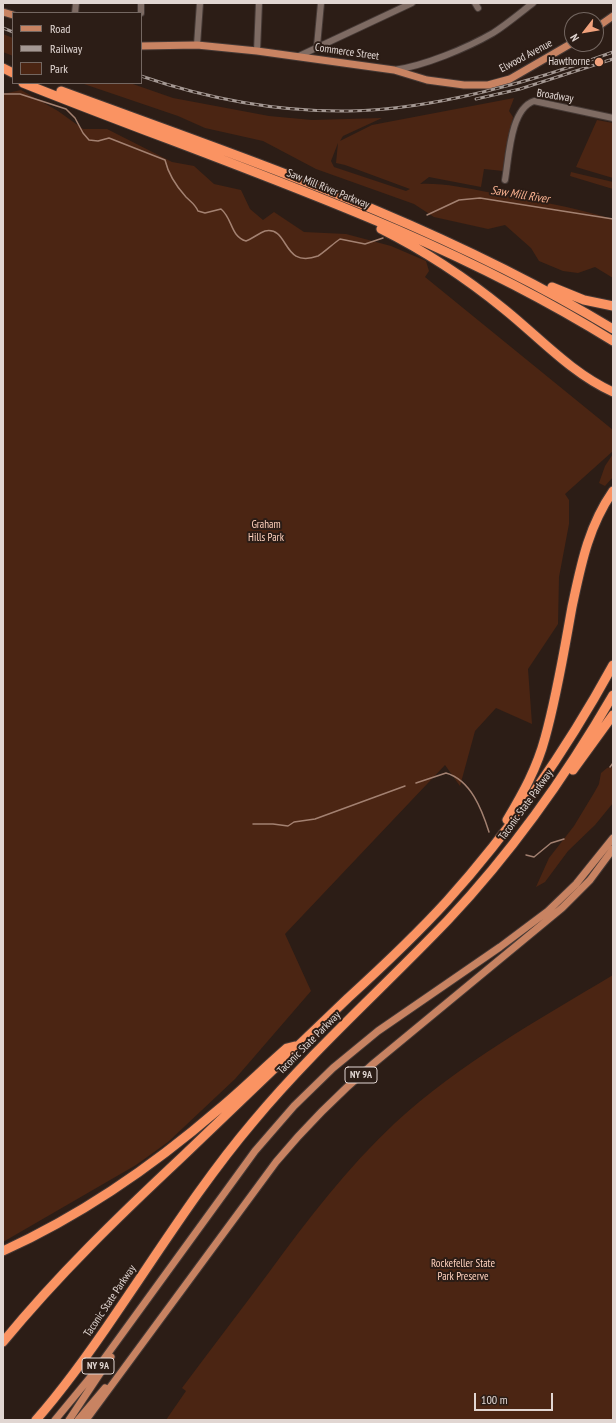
<!DOCTYPE html>
<style>
body{margin:0}
#map{position:relative;width:616px;height:1423px;overflow:hidden;background:#2c1d16;font-family:"PT Sans Narrow",sans-serif}
canvas{display:block}
.frame{position:absolute;inset:0;border:4px solid #e1d6d2;pointer-events:none}
.legend{position:absolute;left:12px;top:12px;width:130px;height:72px;box-sizing:border-box;background:#2c1d16;border:1px solid #746761;margin:0;padding:5px 7px;list-style:none;font-size:12px;color:#e1d6d2}
.legend li{display:flex;align-items:center;gap:8px;height:20px}
.legend b{width:20px;border:1px solid #746761}
.north{position:absolute;left:564px;top:12px;width:40px;height:40px;box-sizing:border-box;background:#2c1d16;border:1px solid #746761;border-radius:50%;rotate:239deg;font-size:11px;font-weight:700;line-height:16px;text-align:center;color:#e1d6d2}
.north::after{content:'';display:block;margin:auto;width:14px;height:18px;background:#f1a17c;clip-path:polygon(50% 0,100% 100%,50% 72%,0 100%)}
.scale{position:absolute;left:474px;top:1393px;width:79px;height:18px;box-sizing:border-box;border:2px solid #e1d6d2;border-top:0;padding-left:5px;font-size:12px;line-height:14px;white-space:nowrap;color:#e1d6d2;-webkit-text-stroke:3px #2c1d16;paint-order:stroke}
</style>
<div id="map">
<canvas width="616" height="1423"></canvas>
<div class="frame"></div>
<ul class="legend">
<li><b style="height:5px;background:#c88362"></b>Road</li>
<li><b style="height:5px;background:#a49893"></b>Railway</li>
<li><b style="height:11px;background:#4b2513"></b>Park</li>
</ul>
<div class="north">N</div>
<div class="scale">100 m</div>
</div>
<script>
const ctx = document.querySelector('canvas').getContext('2d');
ctx.lineJoin = 'round';
function fill(path, color) { ctx.fillStyle = color; ctx.fill(path, 'evenodd'); }
function stroke(path, color, width, dash) { ctx.strokeStyle = color; ctx.lineWidth = width; ctx.lineCap = dash ? 'butt' : 'round'; ctx.setLineDash(dash || []); ctx.stroke(path); }
function drawText(font, color, halo, rows, align = 'center') {
  ctx.font = font + ' "PT Sans Narrow",sans-serif'; ctx.lineWidth = 4; ctx.setLineDash([]); ctx.textBaseline = 'middle'; ctx.strokeStyle = halo; ctx.fillStyle = color; for (const [text, x, y, turn = 0] of rows) {
    ctx.save(); ctx.translate(x, y); ctx.rotate((+turn || 0) * Math.PI / 180); ctx.textAlign = isNaN(turn) ? turn : align; if (halo) ctx.strokeText(text, 0, 0); ctx.fillText(text, 0, 0); ctx.restore();
  }
}
fill(new Path2D(`
 M3,34l10,4v18l-10,-4z
 M81,83h49l43,15 96,18 43,4 70,-2 -39,18 -3,5 32,-16 142,-27 -5,13 4,6 -10,54 -19,-2 -3,18 -52,-10 -9,7c23,-1 45,4 67,8 43,7 85,15 126,27v59l-18,-11 -17,6 -15,-2 -24,-10 -8,-13 -26,-23 -17,4 -54,-12 -20,-13 -98,-35 -53,-28 -58,-13 -27,-12zM338,143l-2,20 9,2 65,24 -4,2 -72,-24 -3,-6z
 M21,90l37,21 25,18h24l65,33 22,4 20,18 27,6 9,19 13,11 11,-8 30,20 42,2 45,12 35,15 3,10 -4,6 188,153v21l-48,43 4,6v24l-10,53 -1,47 -30,45 4,55 -36,-16 -21,23 -15,55 -15,-21 -160,169 26,57 -76,88 -67,63 -32,23 -133,77v-1148z
 M597,120l16,3v55l-37,-11z
 M571,172l42,10v7l-43,-13z
 M613,454v23l-8,9 -6,-3 6,-17z
 M610,767l3,1v35l-18,22 -27,26 -23,31 -9,5 13,-29 25,-32 20,-33 5,-9 2,-11 6,-5z
 M613,975v445h-447l20,-29 -4,-3c29,-39 59,-78 88,-117 38,-52 77,-103 125,-148 65,-60 143,-103 218,-148z`), '#4b2513');
stroke(new Path2D(`
 M3,94h17l46,15 9,9 8,15 6,7 9,1 11,-3 56,22c3,13 12,27 21,37 5,5 9,7 12,14l7,2 16,-4c12,10 9,27 25,32 6,-2 13,-8 19,-10 25,-5 16,38 53,25 4,-2 16,-13 22,-17l25,5 18,-6
 M427,215l32,-15 21,-2 133,21
 M610,767l3,-4
 M416,783l30,-10c25,7 36,37 43,59
 M253,824h20l15,2 6,-4 21,-3 90,-33
 M526,855l8,2 17,-14 13,-4`), '#a38171', 1.5);
const minor = new Path2D(`
 M475,3l3,5
 M75,13l1,-10
 M141,13v-10
 M197,45l3,-42
 M317,46l4,-43
 M257,51l2,-48
 M299,56l113,-53
 M394,70c30,-4 73,-22 99,-37 14,-9 27,-20 40,-30
 M505,180c4,-22 5,-71 29,-79l79,17`);
const major = new Path2D(`
 M3,12l10,3
 M596,28l17,-12
 M141,46l56,-1 60,6 137,19 33,10 37,5h24l22,-6 62,-36
 M55,1420l38,-46 162,-223 39,-45 39,-38 45,-37 122,-84 48,-36 28,-27 37,-46
 M69,1420l42,-63
 M78,1420l27,-32
 M86,1420l190,-258c29,-35 62,-68 97,-98l189,-156 28,-28 23,-31`);
const highway = new Path2D(`
 M3,68l10,5
 M23,83c199,80 407,144 590,258
 M61,91c190,70 377,132 552,238
 M381,229c44,22 85,49 123,80 35,28 67,64 109,83
 M552,287l32,13 29,6
 M573,770l40,-55
 M507,820c16,-27 30,-52 38,-82 12,-43 19,-87 27,-131 9,-42 16,-80 41,-116
 M3,1251c79,-36 150,-85 216,-142 23,-19 45,-41 68,-61l8,-2
 M3,1342c55,-67 116,-126 179,-185 55,-53 111,-106 166,-159 34,-31 68,-63 99,-97 64,-71 120,-152 166,-236
 M36,1420c30,-34 56,-71 81,-108 44,-64 86,-131 136,-190 60,-72 130,-134 195,-202 64,-68 118,-144 165,-225`);
stroke(minor, '#453935', 8);
stroke(major, '#453935', 9);
stroke(highway, '#453935', 11);
stroke(minor, '#7e6b63', 6);
stroke(major, '#c88362', 7);
stroke(highway, '#fa9362', 9);
const rail = new Path2D(`
 M3,28l10,4
 M141,76c67,23 137,36 208,35 83,-1 186,-30 264,-59
 M476,99l44,-10 93,-30`);
stroke(rail, '#a49893', 3);
stroke(rail, '#2c1d16', 1.5, [4.5]);
for (const [x, y, r, color] of [
 [599,62,5,"#f1a17c"]
]) { const dot = new Path2D(); dot.arc(x, y, r, 0, 2 * Math.PI); ctx.fillStyle = color; ctx.fill(dot); stroke(dot, '#2c1d16', 1.5); }
for (const [x, y, w] of [
 [361,1075,32],
 [98,1366,32]
]) { const box = new Path2D(); box.roundRect(x - w / 2, y - 8, w, 16, 3); ctx.fillStyle = '#2c1d16'; ctx.fill(box); stroke(box, '#e1d6d2', 1); }
drawText('bold 10px', '#e1d6d2', null, [
 ["NY 9A",361,1075],
 ["NY 9A",98,1366]
]);
drawText('11px', '#e1d6d2', '#2c1d16', [
 ["Commerce Street",347,52,8],
 ["Elwood Avenue",526,56,-28],
 ["Broadway",555,96,9],
 ["Saw Mill River Parkway",328,189,22],
 ["Taconic State Parkway",526,805,-54],
 ["Taconic State Parkway",309,1043,-45],
 ["Taconic State Parkway",110,1301,-56]
]);
drawText('11px', '#e1d6d2', '#2c1d16', [
 ["Hawthorne",590,62]
], 'right');
drawText('11px', '#ffd2be', '#2c1d16', [
 ["Graham",266,525],
 ["Hills Park",266,538],
 ["Rockefeller State",463,1264],
 ["Park Preserve",463,1277]
]);
drawText('italic 12px', '#fab291', '#2c1d16', [
 ["Saw Mill River",520,195,9]
]);
</script>
